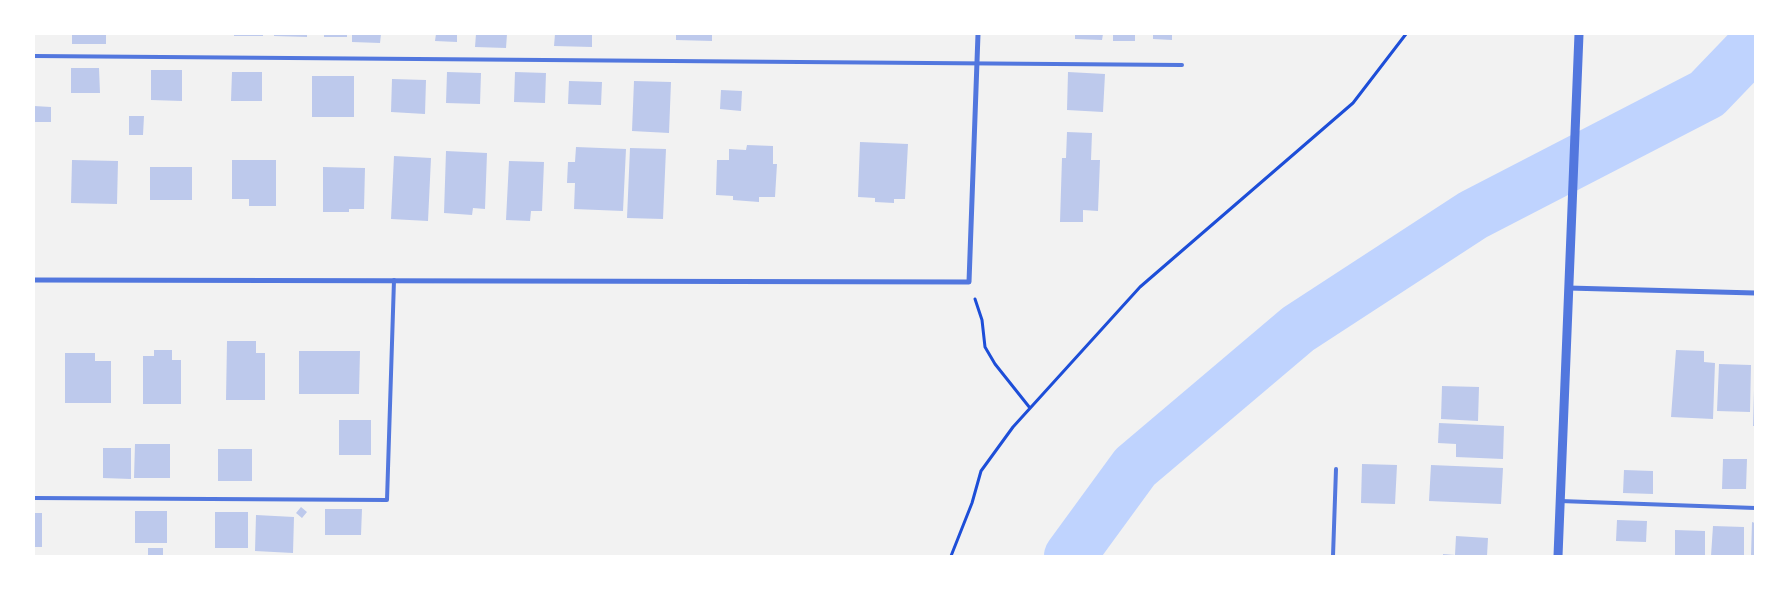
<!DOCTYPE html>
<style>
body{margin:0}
#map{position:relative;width:1789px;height:590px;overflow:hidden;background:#f2f2f2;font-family:Roboto,sans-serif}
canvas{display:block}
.frame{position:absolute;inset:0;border:35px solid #fff;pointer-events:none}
</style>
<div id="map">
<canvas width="1789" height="590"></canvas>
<div class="frame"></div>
</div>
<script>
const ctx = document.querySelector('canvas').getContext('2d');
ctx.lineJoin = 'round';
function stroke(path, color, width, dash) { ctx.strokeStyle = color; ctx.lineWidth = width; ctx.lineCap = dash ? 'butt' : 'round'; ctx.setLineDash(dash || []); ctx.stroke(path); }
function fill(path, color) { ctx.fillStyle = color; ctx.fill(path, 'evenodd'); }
stroke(new Path2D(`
 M1070,556l65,-89 163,-138 175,-114 234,-121 48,-50`), '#bfd3fe', 52);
fill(new Path2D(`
 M72,34h34v10h-34z
 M234,34h29v2h-29z
 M274,34h33v3l-33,-1z
 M324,34h23v3h-23z
 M352,34h29l-1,9 -28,-1z
 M436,34h21v8l-22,-1z
 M476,34h31l-1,14 -31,-1z
 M555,34h37v13l-38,-1z
 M676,34h36v7l-36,-1z
 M1075,34h28l-1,6 -27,-1z
 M1113,34h22v7h-22z
 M1153,34h19v6l-19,-1z
 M71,68h28l1,25h-29z
 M151,70h31v31l-31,-1z
 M232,72h30v29h-31z
 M447,72l34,1 -1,31 -34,-1z
 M515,72l31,1 -1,30 -31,-1z
 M1068,72l37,2 -2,38 -36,-2z
 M312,76h42v41h-42z
 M392,79l34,1 -1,34 -34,-2z
 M569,81l33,1 -1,23 -33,-1z
 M634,81l37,1 -2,51 -37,-2z
 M721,90l21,1 -1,20 -21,-2z
 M34,106l17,1v15h-17z
 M129,116h15l-1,19h-14z
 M1067,132l25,1 -1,27h9l-2,51 -15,-1v12h-23l2,-64h4z
 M860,142l48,2 -3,55h-11v4l-19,-1v-4l-17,-1z
 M747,145l26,1v18h4l-2,33h-16v5l-26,-2v-4l-17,-1 1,-35h12v-11l17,1z
 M576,147l50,2 -3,62 -49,-2 1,-26h-8l1,-21h7z
 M630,148l36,1 -3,70 -36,-1z
 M446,151l41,2 -2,56 -12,-1 -1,7 -28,-2z
 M394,156l37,2 -3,63 -37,-2z
 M72,160l46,1 -1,43 -46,-1z
 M232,160h44v46h-27v-7h-17z
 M509,161l35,1 -2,49h-11l-1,10 -24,-1z
 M150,167h42v33h-42z
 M323,167l42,1 -1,41h-15v3h-26z
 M227,341h29v12h9v47h-39z
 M154,350h18v10h9v44h-38v-48h11z
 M1676,350l28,1v11l11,1 -2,56 -42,-2z
 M299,351h61l-1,43h-60z
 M65,353h30v8h16v42h-46z
 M1719,364l32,1 -1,47 -33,-1z
 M1442,386l37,1 -1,34 -37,-2z
 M1754,390h1v36h-2z
 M339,420h32v35h-32z
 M1439,423l65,3 -1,33 -47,-2v-13l-18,-1z
 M135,444h35v34h-36z
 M103,448h28v31l-28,-1z
 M218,449h34v32h-34z
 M1723,459h24l-1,30h-24z
 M1362,464l35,1 -2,39 -34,-1z
 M1431,465l72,3 -2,36 -72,-3z
 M1624,470l29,1v23l-30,-1z
 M301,507l6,5 -5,6 -6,-5z
 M325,509h37l-1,26h-36z
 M135,511h32v32h-32z
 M215,512h33v36h-33z
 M34,513h8v34h-8z
 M256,515l38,2 -1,36 -38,-2z
 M1617,520l30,1 -1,21 -30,-1z
 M1752,522l3,1v33h-4z
 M1713,526l31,1v29h-33z
 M1675,530l30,1v25h-30z
 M1456,536l32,2 -1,18h-44v-2l12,1z
 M148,548h15v8h-15z`), '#bdc9ec');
stroke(new Path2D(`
 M975,299l7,21 3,27 10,17 35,44
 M951,556l21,-53 9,-32 32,-44 127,-140 213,-184 53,-69`), '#1d4ed8', 3);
stroke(new Path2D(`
 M34,56l1148,9
 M34,498l353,2 7,-220
 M1560,501l195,7
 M1333,556l3,-87`), '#5277de', 4);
stroke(new Path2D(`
 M34,280l935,2 9,-248
 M1568,288l187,5`), '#5277de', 5);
stroke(new Path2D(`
 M1558,556l21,-522`), '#5277de', 9);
</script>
